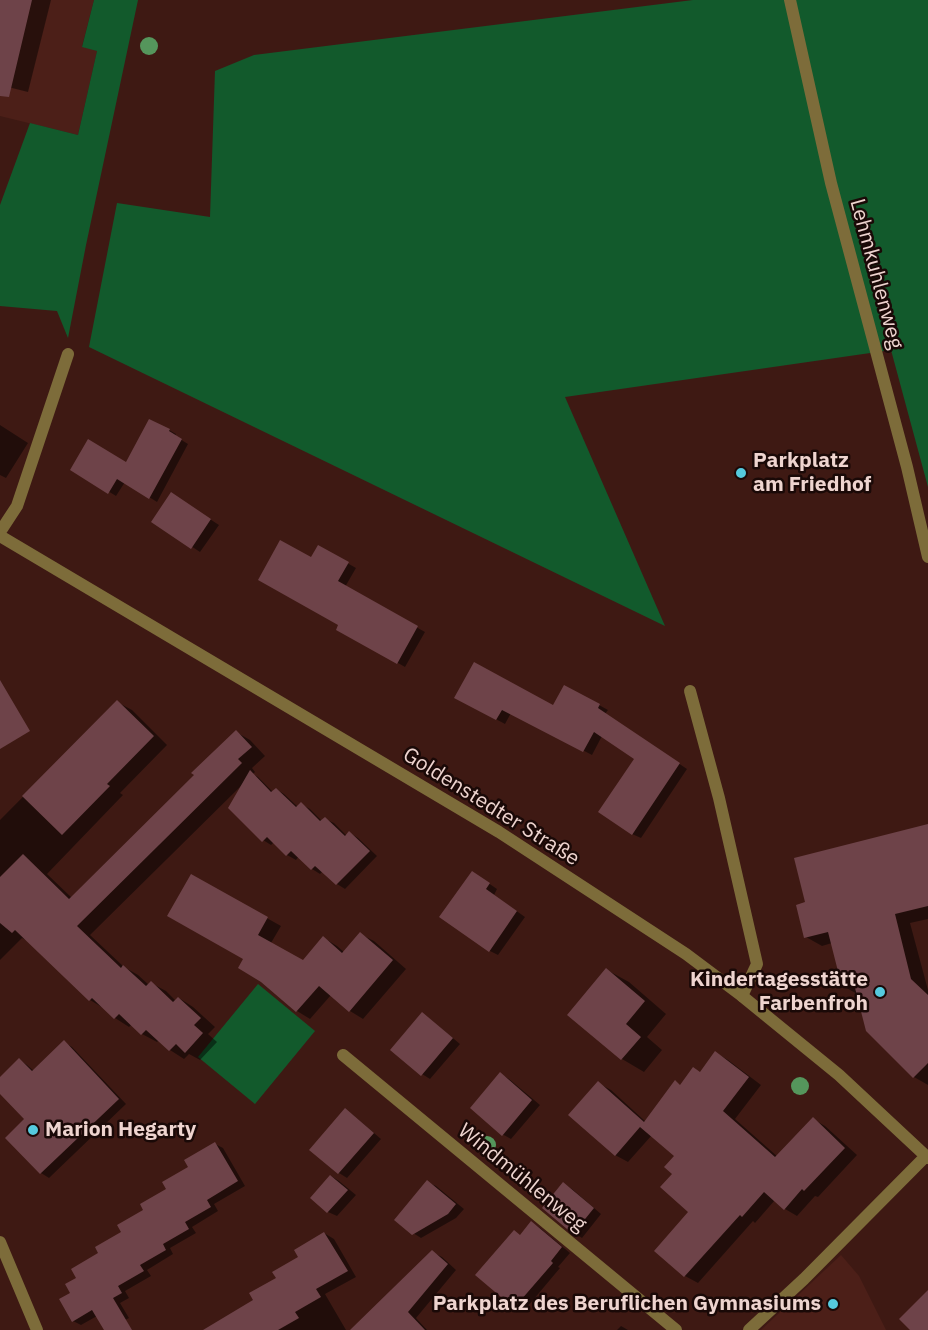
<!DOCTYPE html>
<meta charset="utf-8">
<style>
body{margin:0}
canvas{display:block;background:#3e1913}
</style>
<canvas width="928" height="1330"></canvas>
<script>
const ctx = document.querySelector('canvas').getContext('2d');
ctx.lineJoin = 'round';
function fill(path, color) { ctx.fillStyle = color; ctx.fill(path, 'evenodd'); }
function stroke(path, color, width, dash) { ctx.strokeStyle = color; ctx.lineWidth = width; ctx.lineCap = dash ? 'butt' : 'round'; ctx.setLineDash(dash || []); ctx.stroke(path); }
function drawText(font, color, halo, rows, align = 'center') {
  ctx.font = font + ' "IBM Plex Sans",sans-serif'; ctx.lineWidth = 5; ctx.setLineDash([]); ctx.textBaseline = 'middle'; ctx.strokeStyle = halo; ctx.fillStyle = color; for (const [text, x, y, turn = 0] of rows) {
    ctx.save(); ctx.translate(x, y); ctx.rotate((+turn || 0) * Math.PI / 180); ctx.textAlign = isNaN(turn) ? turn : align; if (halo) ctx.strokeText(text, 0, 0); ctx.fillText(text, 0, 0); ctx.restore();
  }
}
fill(new Path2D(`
 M0,0h94l-12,46 15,5 -19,84 -78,-19z
 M841,1255l18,21 27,54h-125z`), '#4c1f18');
fill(new Path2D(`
 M94,0h44l-52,245 -18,93 -11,-27 -57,-5v-101l30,-82 48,12 19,-84 -15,-4z
 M693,0h235v487l-37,-137 -326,47 100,229 -576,-279 28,-144 93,14 5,-146 39,-16z
 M258,984l57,47 -60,73 -57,-47z`), '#125a2c');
fill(new Path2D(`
 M0,0h51l-23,92 -28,-7z
 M0,425l28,18 -22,35 -6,-3z
 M169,430l7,4 -1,2 13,8 -31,58 -32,-20 -9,14 -44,-27 55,-5z
 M179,499l40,26 -19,27 -47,-31z
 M319,547l37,21 -11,19 80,45 -20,35 -67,-38 2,-4 -28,-66z
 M456,698l98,9 45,-2 9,5 -3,4 82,55 -46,69 -9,-4 4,-76 -34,-22 -10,19 -81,-42 -6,11z
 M117,702l15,8 35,35 -47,48 3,2 -76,79 25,24 124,-123 40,-43 14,8 15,16 -13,12 3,4 -2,2 5,3 15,15 3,-3 8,5 14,13 3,-3 9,5 12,12 3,-2 9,4 13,13 3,-3 8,5 19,18 -32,33 -8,-5 -14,-13 -3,3 -8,-5 -13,-13 -3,4 -9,-5 -13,-13 -3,3 -8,-5 -20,-56 -153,151 34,32 14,8 11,10 2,-2 15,8 10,10 3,-3 14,9 22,20 -7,7 9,8 -17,18 -11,-6 -5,5 -14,-9 -11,-10 -2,2 -15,-8 -10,-10 -3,3 -14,-9 -10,-9 -15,-9 -62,-59 -6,-3 -22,22v-140z
 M928,825v94l-18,4 18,67v95l-14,-8 -46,-47 -9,-35 -16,-9 -11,-43 -10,3 -16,-9 1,-34z
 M192,876l89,50 -10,17 33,19 20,-24 13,8 7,6 16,-18 14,7 32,28 -43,50 -13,-8 -19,-16 -21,24 -13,-8 -52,-52z
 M481,878l16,11 -3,6 31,22 -27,38 -8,-4z
 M607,970l22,12 37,32 -19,23 15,13 -18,22 -22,-13 -53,-44z
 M422,1014l8,5 30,25 -30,35 -8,-5z
 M64,1042l8,5 54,57 -77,74 -8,-5 -34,-35 19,-19 -26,-27v-13l20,-19 7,5 7,6z
 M716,1053l12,7 33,25 -26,34 43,38 35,-38 12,7 32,29 -39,42 -3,-1 -18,20 -12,-7 -10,-9 -20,23 -2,-2 -55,62 -13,-7 -29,-25 34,-39 -16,-38 2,-18 -24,-21 -24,27 -13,-7 -17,-72 13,7 35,32 35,-36 20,-13z
 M501,1074l8,5 31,26 -29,34 -9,-5z
 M345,1110l8,5 28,24 -34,39 -8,-5z
 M215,1144l8,4 22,38 -31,18 4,7 -26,16 4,6 -26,15 3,6 -26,16 4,6 -26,15 4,7 -9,5 9,15 -19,10 -13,-12 -16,9 -8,-4 -1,-28 6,-14 22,-25z
 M331,1176l8,5 17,14 -19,21 -9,-4z
 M427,1182l9,4 28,23 -8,9 -35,20 -8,-5z
 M564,1184l8,5 29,25 -19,24 -8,-5z
 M532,1223l8,5 30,25 -12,14 2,1 -37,44 -8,-5 -38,-32 44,-39z
 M324,1233l10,6 22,38 -31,17 21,36h-126l36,-30z
 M432,1252l10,5 14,13 -40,48 11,12h-74z
 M621,1326l7,4h-11z`), '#0007');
fill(new Path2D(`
 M0,0h32l-23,97 -9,-1z
 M149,419l21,10 -1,2 13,8 -33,60 -32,-20 -9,15 -38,-24 18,-31 38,23z
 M171,492l40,27 -20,30 -40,-27z
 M280,540l31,17 7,-12 31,17 -11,19 80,45 -21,38 -61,-34 2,-5 -80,-45z
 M474,662l79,43 11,-20 36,19 -2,4 82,55 -48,72 -34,-23 36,-53 -40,-27 -11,20 -81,-42 -6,10 -42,-22z
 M0,680l30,51 -30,18z
 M117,700l37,36 -47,48 3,2 -48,49 -40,-39z
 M236,730l16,17 -14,12 4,4 -165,163 44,42 2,-3 23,21 5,-5 22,21 5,-5 23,21 -7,7 9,8 -18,20 -9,-9 -7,7 -23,-21 -5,5 -22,-21 -5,5 -22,-21 -3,3 -74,-71 -3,3 -12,-10v-46l23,-23 46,45 125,-124 -3,-2z
 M250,770l21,22 5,-4 20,19 5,-5 19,19 5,-4 20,19 4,-5 21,20 -34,34 -21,-19 -4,4 -20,-19 -5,5 -19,-19 -5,5 -34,-34z
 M928,824v82l-33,8 16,65 17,16v68l-15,15 -47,-47 -12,-47 -12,3 -14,-55 -24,6 -8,-33 9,-3 -11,-44z
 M472,871l18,12 -4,6 31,22 -28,41 -50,-35z
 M191,874l77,43 -10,18 45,25 20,-24 19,17 18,-21 33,28 -44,52 -30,-26 -23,26 -35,-30 -23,-14 5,-9 -76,-43z
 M606,968l39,33 -19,23 15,13 -20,23 -54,-45z
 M422,1012l31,26 -32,38 -31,-26z
 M64,1040l55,59 -79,75 -35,-36 19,-19 -24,-25v-17l19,-19 13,13z
 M715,1051l34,26 -26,34 52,46 38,-40 32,31 -41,43 -2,-2 -18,21 -20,-18 -22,25 -2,-2 -56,62 -30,-26 34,-39 -28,-25 12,-13 -8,-7 10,-11 -34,-29 -25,29 -47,-41 30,-34 46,41 31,-42 5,5 13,-18 7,5z
 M500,1072l32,28 -30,36 -32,-28z
 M345,1108l29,25 -36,41 -29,-24z
 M215,1142l23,39 -31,19 4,7 -26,15 4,7 -26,15 3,6 -26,15 4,6 -26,15 4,7 -9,5 19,32h-28l-12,-20 -20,12 -13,-23 11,-6 -5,-9 11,-6 -5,-9 27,-16 -3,-6 26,-15 -4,-7 26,-15 -3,-6 26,-15 -4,-7 26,-15 -4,-7z
 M330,1175l18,15 -21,23 -17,-15z
 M427,1180l29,24 -8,10 -36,21 -18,-15z
 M563,1182l31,26 -21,26 -31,-26z
 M531,1221l31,26 -11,14 2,2 -39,45 -39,-33 39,-45 6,5z
 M324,1232l24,39 -32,18 5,8 -26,15 4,6 -21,12h-75l50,-30 -4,-7 27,-15 -4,-6 26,-15 -4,-7z
 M432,1250l16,14 -40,48 17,18h-75z
 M928,1290v40h-18l-11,-11z`), '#6e4349');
stroke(new Path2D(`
 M690,691l29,107 38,166 -15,32`), '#7d6c3a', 12);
stroke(new Path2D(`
 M790,0l41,183 76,284 21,90
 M0,532l17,-26 51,-152
 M0,536l499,296 187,122 56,42 97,79 89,83
 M343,1055l333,275
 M0,1242l37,88
 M749,1330l55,-51 122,-123`), '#7d6c3a', 12);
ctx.fillStyle = '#55965c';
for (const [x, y] of [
 [149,46],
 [800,1086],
 [487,1145]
]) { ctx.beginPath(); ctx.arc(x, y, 9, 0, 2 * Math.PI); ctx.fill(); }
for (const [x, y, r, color] of [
 [741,473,6,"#55cade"],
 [880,992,6,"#55cade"],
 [33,1130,6,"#55cade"],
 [833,1304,6,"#55cade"]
]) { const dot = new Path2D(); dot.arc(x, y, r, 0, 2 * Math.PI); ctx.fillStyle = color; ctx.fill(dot); stroke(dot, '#1a0907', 2); }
drawText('21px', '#eed4cf', '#1a0907', [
 ["Lehmkuhlenweg",876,274,75],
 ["Goldenstedter Straße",491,807,32],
 ["Windmühlenweg",522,1178,39]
]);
drawText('bold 21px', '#eed4cf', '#1a0907', [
 ["Parkplatz",753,461],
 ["am Friedhof",753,485],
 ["Kindertagesstätte",868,980,"right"],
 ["Farbenfroh",868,1004,"right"],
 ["Marion Hegarty",45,1130],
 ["Parkplatz des Beruflichen Gymnasiums",821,1304,"right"]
], 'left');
</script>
